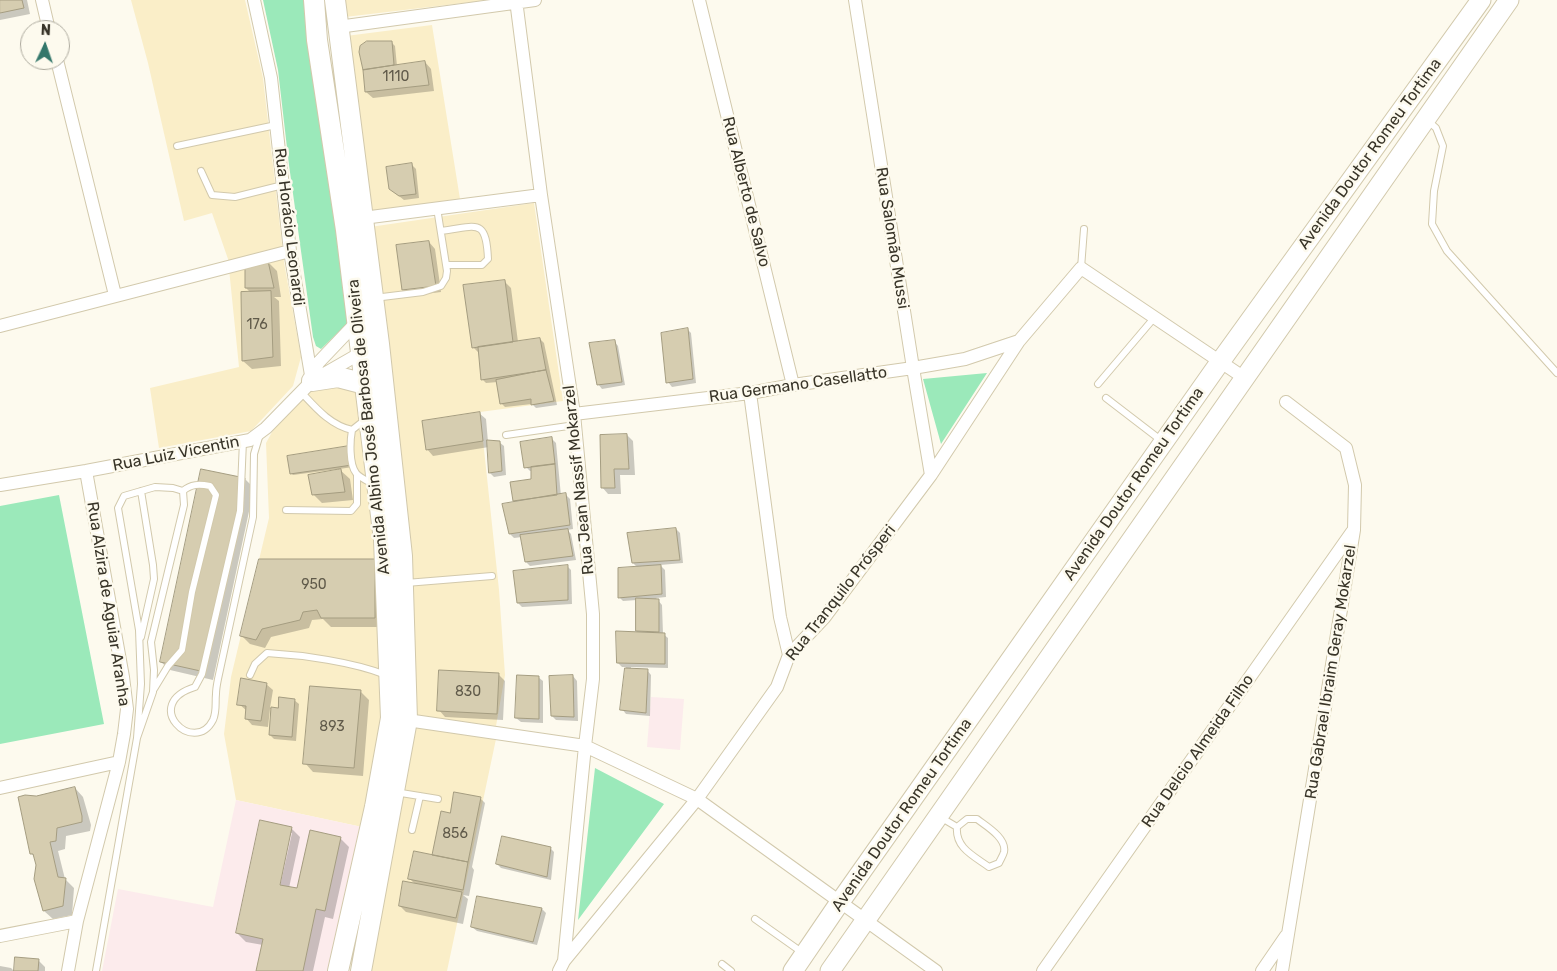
<!DOCTYPE html>
<meta charset="utf-8">
<style>
body{margin:0}
#map{position:relative;width:1557px;height:971px;overflow:hidden;background:#fdfaee;font-family:Rubik,sans-serif}
canvas{display:block}
.north{position:absolute;left:20px;top:20px;width:50px;height:50px;box-sizing:border-box;background:#fdfaee;border:1px solid #aeab9f;border-radius:50%;rotate:3deg;font-size:14px;font-weight:700;line-height:20px;text-align:center;color:#383428}
.north::after{content:'';display:block;margin:auto;width:18px;height:22px;background:#33776b;clip-path:polygon(50% 0,100% 100%,50% 72%,0 100%)}
</style>
<div id="map">
<canvas width="1557" height="971"></canvas>
<div class="north">N</div>
</div>
<script>
const ctx = document.querySelector('canvas').getContext('2d');
ctx.lineJoin = 'round';
function fill(path, color) { ctx.fillStyle = color; ctx.fill(path, 'evenodd'); }
function stroke(path, color, width, dash) { ctx.strokeStyle = color; ctx.lineWidth = width; ctx.lineCap = dash ? 'butt' : 'round'; ctx.setLineDash(dash || []); ctx.stroke(path); }
function drawText(font, color, halo, rows, align = 'center') {
  ctx.font = font + ' Rubik,sans-serif'; ctx.lineWidth = 5; ctx.setLineDash([]); ctx.textBaseline = 'middle'; ctx.strokeStyle = halo; ctx.fillStyle = color; for (const [text, x, y, turn = 0] of rows) {
    ctx.save(); ctx.translate(x, y); ctx.rotate((+turn || 0) * Math.PI / 180); ctx.textAlign = isNaN(turn) ? turn : align; if (halo) ctx.strokeText(text, 0, 0); ctx.fillText(text, 0, 0); ctx.restore();
  }
}
fill(new Path2D(`
 M131,0h114l18,78 21,184 17,95 -8,29 -42,45 -92,17 -9,-60 89,-21 -11,-108 -16,-46 -28,8 -36,-158z
 M342,0h147l-144,17z
 M432,25l28,174 -92,14 -22,-177z
 M534,203l29,198 -83,11 19,178 6,85 -9,51 -82,-11 -44,-488z
 M336,387l23,3 18,130 8,200 -23,107 -126,-27 -12,-66 7,-57 38,-159 -3,-75 11,-20 34,-33z
 M412,726l84,13 -49,232h-81z`), '#faeec8');
fill(new Path2D(`
 M651,697l33,2 -4,51 -33,-3z
 M236,800l126,27 -32,144h-228l16,-82 95,18z`), '#fcebec');
fill(new Path2D(`
 M263,0h43l43,322 -28,27 -5,-3 -3,-9 -24,-172 -11,-95z
 M987,373l-46,71 -18,-65z
 M59,495l45,229 -104,20v-238z
 M595,768l69,36 -86,116z`), '#9be9ba');
fill(new Path2D(`
 M0,0h27l3,14 -30,6z
 M391,42l4,4 2,20 28,-4 6,7 3,22 -61,7 -7,-6 -1,-21 -5,-19z
 M412,165l4,4 3,29 -15,2 -14,-11z
 M429,242l6,7 6,43 -32,4 -6,-6z
 M268,262l9,9 4,26h-7l5,4 2,65 -29,3 -9,-8 8,-68 -5,-5z
 M504,281l7,7 7,54 22,-3 4,4 13,62 -21,3 -4,-4 -27,3 -4,-4 -3,-21 -12,1 -4,-4 -2,-25 -7,-7z
 M687,329l4,4 5,50 -24,4 -4,-5z
 M614,341l4,5 7,39 -23,4 -4,-5z
 M479,413l7,6 2,23h11l5,4 2,29 -12,2 -4,-4 -1,-26 -56,9 -6,-7z
 M627,435l6,6 2,34h-15l1,19h-13l-6,-7z
 M552,439l4,4 5,53 5,-1 4,4 3,30 -6,1 4,4 5,26 -46,6 -4,-4 -4,-25 -8,1 -4,-4 7,-31 -3,-3 18,-20v-9h-2l-4,-4z
 M350,449l3,18 -14,2 11,10 3,21 -31,3 -9,-9 25,-23v-2l-45,6 -2,-2z
 M202,470l43,9 9,9 -41,192 -43,-10 -9,-8z
 M676,529l4,4 3,30 -23,2 5,5 1,27 -10,1 6,7 1,29 5,4v30l-37,-1v2l16,1 4,5 -1,41 -24,-2 -4,-5 4,-42h-4l-4,-4 19,-30v-33l-14,1 -4,-4 19,-29 -5,-5z
 M375,561l8,66h-52l-8,-8 -11,1 -3,8 -38,9 -6,11 -15,-4 -9,-9z
 M567,566l4,4 1,34 -50,3 -4,-4z
 M499,675l6,6 -2,39 -58,-3 -6,-7z
 M573,676l4,5 1,40 -22,-1 -4,-4z
 M538,677l5,4v42l-22,-1 -5,-4z
 M266,684l7,6 -3,18 9,1 15,-9 5,4 -3,37 -22,-2 -4,-4 2,-26h-2l-2,18 -16,-2 -6,-7 1,-7 -8,-7z
 M360,691l9,9 -6,76 -50,-4 -8,-9z
 M75,788l8,9 8,28 -1,6 -24,5 -1,13 -7,2 7,28 9,9 -2,27 -19,4 -9,-8 -7,-46 -2,-8 -4,-4 6,-56z
 M481,799l4,4 -13,64 2,3 -5,26 -6,-1 5,4 -5,25 -57,-12 -6,-6 15,-22 -5,-5 26,-22 15,-43z
 M291,828l9,9 -11,51 9,2 42,-52 9,9 -16,72 -8,-2 -12,54h-56l6,-26 -17,-3 -9,-9zM289,833h3l-13,58 -2,-1z
 M550,848l4,4 -3,28 -50,-12 -4,-4z
 M542,909l4,4 -9,32 -60,-14 -5,-4z
 M38,960l7,7v4h-30z
 M0,966l11,2 3,3h-14z`), '#0003');
const building = new Path2D(`
 M0,0h22l2,8 -24,5z
 M367,41h25l2,24 -31,5 -4,-18 1,-6z
 M425,61l4,24 -64,7 -2,-22z
 M412,163l4,31 -17,2 -10,-7 -3,-22z
 M429,241l7,45 -34,4 -6,-45z
 M268,261l6,27h-29v-21z
 M505,280l8,62 -41,6 -9,-63z
 M271,291l2,66 -31,4 -1,-69z
 M688,328l5,51 -27,4 -5,-50z
 M540,338l6,32 -65,10 -3,-33z
 M615,340l7,42 -25,3 -8,-42z
 M546,370l8,31 -23,4v-6l-31,5 -4,-24z
 M480,412l3,29 -57,9 -4,-29z
 M627,434l2,35h-15l1,19h-14l-1,-53z
 M552,437l3,27 -31,4 -4,-26z
 M487,440l13,1 2,30 -13,2z
 M349,446l3,19 -62,9 -3,-18z
 M555,464l2,31 -44,6 -3,-19 21,-3v-12z
 M201,469l44,9 -40,194 -45,-10z
 M341,469l4,23 -33,3 -4,-20z
 M566,493l4,32 -61,9 -7,-30z
 M676,528l4,32 -48,3 -5,-30z
 M568,529l5,27 -48,6 -5,-27z
 M259,559h116v59h-54l-4,-8 -14,2 -3,8 -38,9 -6,11 -16,-4z
 M568,565v35l-51,3 -4,-32z
 M661,565l1,29 -44,4v-30z
 M636,598l23,1v33l-23,-1z
 M616,631l49,2v31l-48,-1z
 M625,668l23,1 -2,44 -26,-3z
 M439,670l60,3 -2,41 -60,-3z
 M517,675l22,1v43l-24,-1z
 M573,675l1,42 -23,-1 -2,-40z
 M241,678l26,5 -6,38 -16,-2 1,-13 -9,-1z
 M310,686l51,4 -7,78 -51,-4z
 M279,697l16,2 -3,38 -23,-2 2,-28 7,1z
 M75,787l7,29v6l-25,6 -1,13 -6,1 8,35 8,1 -3,28 -20,5 -9,-32 2,-14 -3,-11h-3l-12,-57 7,-2 11,1z
 M454,792l27,5 -13,65 -36,-7 9,-44 9,2z
 M260,820l32,7 -12,58 17,3 13,-58 31,7 -16,74 -9,-2 -13,62h-47l7,-32 -27,-6z
 M502,836l49,11 -4,30 -51,-13z
 M414,851l54,11 -5,28 -55,-11z
 M403,881l59,11 -6,26 -57,-12z
 M477,896l65,12 -9,34 -62,-15z
 M15,957l24,2 -1,12h-24z`);
fill(building, '#d6cdb0');
stroke(building, '#a59d81', 1);
const lane = new Path2D(`
 M1427,120l9,8 7,18 -9,45 -2,33 15,27 110,122
 M177,146l99,-21
 M201,171l11,24 23,2 48,-12
 M441,231c35,-4 45,-15 47,28l-6,6h-36
 M1081,268l3,-39
 M374,298l49,-6 18,-6 5,-8 1,-7 -10,-63
 M1098,384l56,-66
 M301,392c15,16 29,33 51,38
 M1106,398l56,43
 M366,419l-14,11c-2,11 -3,34 4,43 4,5 12,8 17,11
 M506,435l69,-10
 M243,441l-3,70 -38,163 -7,13c-55,17 -1,70 18,33 4,-9 2,-17 3,-26 0,-5 1,-10 2,-15l35,-162 1,-63 6,-20
 M155,487l18,1 10,3 1,14 -33,137 3,28 -1,22 -16,46 4,-54 -2,-54 -21,-122 6,-12z
 M141,491l12,74 1,14 -13,58
 M286,510l65,1 6,-7v-29
 M406,583l86,-7
 M250,675l5,-11 12,-11c36,2 86,9 119,22
 M154,689l14,-23 14,-16 10,-58 24,-97 -6,-9c-11,-2 -19,-2 -27,5
 M395,792l43,7
 M940,817l17,10
 M967,819h10c9,7 30,19 27,33 -1,4 -4,8 -5,11l-10,4c-15,-11 -34,-19 -32,-40z
 M412,830l8,-34
 M755,919l48,34
 M722,964l9,7
 M96,971l41,-233`);
const street = new Path2D(`
 M42,0l7,30
 M254,0l17,78 19,173 22,130
 M516,0l25,195 33,219 19,200v65l-8,67 -21,215
 M699,0l94,385
 M855,0l58,368 18,107
 M338,27l197,-27
 M57,60l58,235
 M363,218l178,-23
 M0,326l290,-75
 M312,378l6,-15 39,-41
 M750,393l30,224 9,38
 M574,414l176,-21 43,-8 120,-17 52,-9 54,-18
 M0,485l86,-14 164,-31 16,-12 46,-47 54,-31
 M407,720l178,26 112,53 239,172
 M0,788l119,-26
 M0,936l77,-15
 M68,971l9,-50 42,-159 5,-28 3,-25 -4,-32 -37,-206
 M559,971l5,-10 133,-162 80,-112 12,-32 35,-37 107,-143 88,-134 62,-73 165,111
 M1043,971l309,-439
 M1262,971l24,-35
 M1282,971l72,-441 1,-45 -9,-37 -60,-46`);
const secondary = new Path2D(`
 M793,971l47,-69 380,-540 261,-362
 M830,971l679,-971`);
const primary = new Path2D(`
 M314,0l3,40 29,190 38,310 7,178 -16,89 -37,164
 M335,0l44,344 23,212 5,164 -46,251
 M312,381l26,-4 27,7`);
stroke(lane, '#d2c9ac', 8);
stroke(street, '#d2c9ac', 14);
stroke(secondary, '#d2c9ac', 21);
stroke(primary, '#d2c9ac', 22);
stroke(lane, '#fff', 6);
stroke(street, '#fff', 12);
stroke(secondary, '#fff', 19);
stroke(primary, '#fff', 20);
drawText('14px', '#605a4a', null, [
 ["1110",396,77],
 ["176",257,325],
 ["950",314,585],
 ["830",468,692],
 ["893",332,727],
 ["856",455,834]
]);
drawText('16px', '#383428', '#fdfaee', [
 ["Avenida Doutor Romeu Tortima",1370,154,-54],
 ["Rua Alberto de Salvo",746,192,76],
 ["Rua Horácio Leonardi",289,227,83],
 ["Rua Salomão Mussi",892,238,81],
 ["Rua Germano Casellatto",798,385,-8],
 ["Avenida Albino José Barbosa de Oliveira",369,427,-96],
 ["Rua Luiz Vicentin",176,454,-11],
 ["Rua Jean Nassif Mokarzel",579,480,-96],
 ["Avenida Doutor Romeu Tortima",1134,484,-55],
 ["Rua Tranquilo Prósperi",841,593,-52],
 ["Rua Alzira de Aguiar Aranha",108,604,81],
 ["Rua Gabrael Ibraim Geray Mokarzel",1331,672,-81],
 ["Rua Delcio Almeida Filho",1198,751,-55],
 ["Avenida Doutor Romeu Tortima",902,815,-55]
]);
</script>
